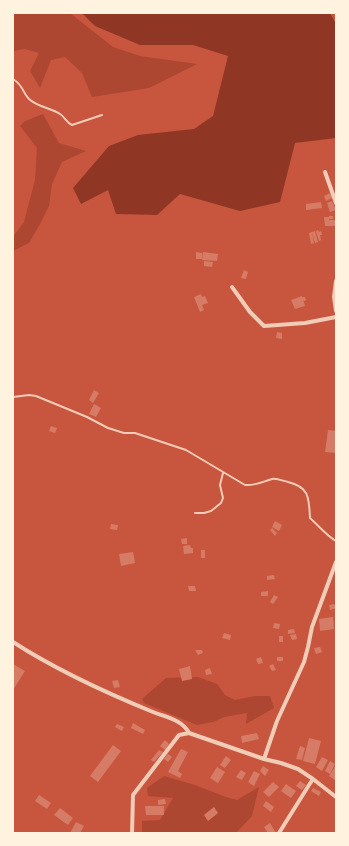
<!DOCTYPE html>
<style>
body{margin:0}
#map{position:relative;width:349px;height:846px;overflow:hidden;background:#c8553d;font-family:"PT Sans",sans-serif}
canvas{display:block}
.frame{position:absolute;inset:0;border:14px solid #fff3e0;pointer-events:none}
</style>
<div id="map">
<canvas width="349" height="846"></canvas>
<div class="frame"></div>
</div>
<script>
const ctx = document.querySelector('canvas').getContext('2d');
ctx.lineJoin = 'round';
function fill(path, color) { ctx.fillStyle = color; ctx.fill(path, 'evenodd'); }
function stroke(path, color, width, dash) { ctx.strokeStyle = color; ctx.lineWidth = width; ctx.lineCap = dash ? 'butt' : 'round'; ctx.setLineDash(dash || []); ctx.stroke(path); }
fill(new Path2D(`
 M13,13h57l43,34 27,9 57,8 -48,24 -57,9 -10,-24 -17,-16 -14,3 -11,28 -10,-17 9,-18 -14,-4 -12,2z
 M43,114l16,29 27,8 -24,11 -10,22 -3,22 -9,18 -11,19 -16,8v-14l11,-15 11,-42 2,-32 -17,-22 5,-5z
 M198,677l19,7 8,11 10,5 20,-4h15l4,12 -28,16 1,-11 -23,4 -11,5 -16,3 -53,-22 -2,-4 24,-21z
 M164,776l31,9 31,12 11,3 22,-13 -7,29 -16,17h-94v-12l18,-1 13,-22 -25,-2 -1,-8z`), '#ae4732');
fill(new Path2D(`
 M82,13h248l6,11v114l-41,5 -15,59 -40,9 -60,-17 -23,21 -41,-1 -8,-24 -27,14 -8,-16 36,-42 29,-11 56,-6 19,-13 15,-60 -35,-11h-53l-45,-19z`), '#8f3625');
fill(new Path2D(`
 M330,193l2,5 -6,3 -2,-5z
 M332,201l4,9 -6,2 -3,-9z
 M321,202l1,6 -16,2v-6z
 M329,216h4v3h-4v1h7v6h-11l-1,-9h5z
 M318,230l1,2 2,-1 1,4h-2l1,5 -2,1 -3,-10z
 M315,231l3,11 -3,1 -3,-11z
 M312,232l2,11 -3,1 -2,-11z
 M196,252l6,1v6h-6z
 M203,252l15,2 -1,7 -15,-1z
 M204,261l9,1 -1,5 -8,-1z
 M244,270l4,2 -2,7 -5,-1z
 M201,294l1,3 3,-1 3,7 -6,2 2,5 -4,2 -6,-15z
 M302,296v1h3l1,3 -2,1 -1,-2 2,7 -10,3 -4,-9z
 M277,332l5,1v6l-6,-1z
 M94,390l5,3 -6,10 -4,-3z
 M94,404l7,4 -5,9 -7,-3z
 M51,426l6,2 -2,5 -6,-2z
 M328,430l8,1v22l-11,-1z
 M275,521l7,4 -3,6 -7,-4z
 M111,524l7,1 -1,5 -7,-1z
 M272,528l5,5 -2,3 -5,-6z
 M187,538v6h-5l-1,-5z
 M190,545l1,3h2v5l-9,1 -1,-8z
 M201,550h4v8h-4z
 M133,552l2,11 -14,3 -2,-12z
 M274,575l1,4 -8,1v-4z
 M188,586h7l1,5h-7z
 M268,591v5h-7v-4z
 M274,595l4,2 -5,7 -3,-2z
 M334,604l2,4 -6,2 -1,-5z
 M333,617l1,12 -14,2 -1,-12z
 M274,623l6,1 -1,5 -6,-1z
 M294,629l1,4 -7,1v-4z
 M224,633l7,2 -1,5 -8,-2z
 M296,634l1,5 -5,1 -2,-5z
 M279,636h4v6h-4z
 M320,647l2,5 -6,2 -2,-6z
 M195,650h7l1,3 -5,2z
 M261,657l2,6 -5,1 -2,-5z
 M277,657h6v4h-6z
 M13,664l12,7 -12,19z
 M273,664l3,6 -4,1 -3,-5z
 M190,666l2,13 -10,2 -3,-12z
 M210,668l2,6 -6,1 -1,-5z
 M118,680l2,7 -6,1 -2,-7z
 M133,723l12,7 -2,4 -12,-6z
 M117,724l7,3 -2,4 -7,-4z
 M257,733l2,6 -17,4 -1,-7z
 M309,738l12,3 -6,23 -12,-3z
 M165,740l4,4 -4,6 -5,-4z
 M113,745l8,6 -23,31 -8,-6z
 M300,746l5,2 -3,12 -6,-1z
 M181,749l7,3 -10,19 4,3 -2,4 -12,-6z
 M159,750l4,2 -9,10 -3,-2z
 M168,754l4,3 -4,5 -4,-3z
 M226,756l5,4 -6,8 -5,-3z
 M322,757l6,3 -6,11 -6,-4z
 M330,761l5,3 -5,10 -5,-3z
 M336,765v13l-1,2 -6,-4z
 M263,766l6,4 -4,6 -5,-5z
 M217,767l8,5 -7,11 -8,-5z
 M241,770l5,3 -4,7 -6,-3z
 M254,771l6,3 -6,12 -6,-4z
 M300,781l6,4 -4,5 -6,-4z
 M273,782l6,5 -10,10 -6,-5z
 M286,784l10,7 -5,7 -10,-7z
 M313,788l8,4 -2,4 -8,-5z
 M39,795l12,8 -4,6 -12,-8z
 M165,799l1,5 -8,1v-5z
 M266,801l8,6 -3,5 -8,-6z
 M145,806h19v9h-18z
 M214,807l4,6 -10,8 -4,-6z
 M60,808l13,10 -5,7 -14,-10z
 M76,822l8,4 -4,7 -3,-1v1h-7z
 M270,823l6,10h-8l-4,-6z`), '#d67c66');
stroke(new Path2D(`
 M13,79c11,7 9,13 16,20 8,8 23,9 31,15 5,3 6,8 12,11l30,-10
 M13,397l16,-2 7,1 51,21 21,11 16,5h11l51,17 59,35c10,1 17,-3 27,-6 5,-1 11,2 16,3 21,5 21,15 22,36 8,7 17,18 26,23
 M195,513h9l7,-2 10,-8 2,-5 -3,-13 3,-12`), '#f1ccb7', 2);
stroke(new Path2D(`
 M325,172l11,31
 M336,281l-2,16 2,14
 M232,287l18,25 14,14 41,-3 31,-6
 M13,642c45,29 91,50 140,70 13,5 30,8 36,21l75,26 17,4 17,6 15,10 23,18
 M264,759l13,-38 27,-59 4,-15 4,-20 24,-65
 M132,833l1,-38 46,-60 10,-2
 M279,833l30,-48 4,-6`), '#f1ccb7', 4);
</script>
